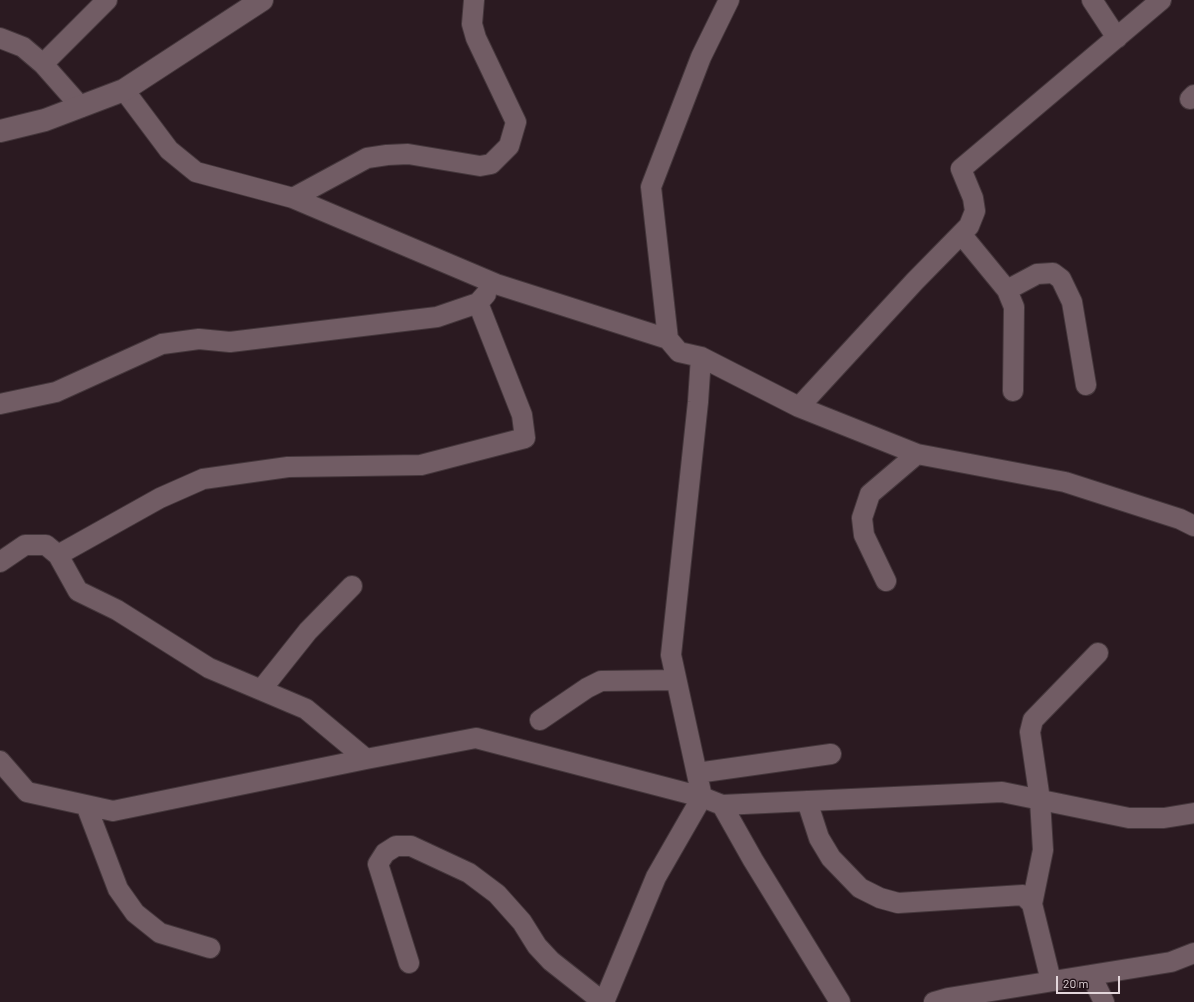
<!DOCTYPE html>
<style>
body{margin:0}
#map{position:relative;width:1194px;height:1002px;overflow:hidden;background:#2b1a21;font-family:Barlow,sans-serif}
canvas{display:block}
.scale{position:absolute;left:1056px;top:976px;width:64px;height:18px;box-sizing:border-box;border:2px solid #e3d6db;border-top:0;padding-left:5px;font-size:12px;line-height:14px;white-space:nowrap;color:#e3d6db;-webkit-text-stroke:3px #211117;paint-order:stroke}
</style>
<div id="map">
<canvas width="1194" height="1002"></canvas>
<div class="scale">20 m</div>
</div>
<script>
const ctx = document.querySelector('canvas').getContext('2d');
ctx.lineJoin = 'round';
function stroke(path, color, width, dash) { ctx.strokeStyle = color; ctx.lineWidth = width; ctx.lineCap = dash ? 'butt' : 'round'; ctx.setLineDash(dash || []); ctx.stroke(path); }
const minor = new Path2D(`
 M1092,0l25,38
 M0,38l23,9 20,17 38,43
 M43,64l64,-64
 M124,90l45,60 27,22 97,26 203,86 172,55 11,13 22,5 98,50 118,47 148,28 115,37 14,7
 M1190,99l4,-4
 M293,198l74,-40 20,-3 21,-1 72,12 11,-2 18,-18 7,-24 -40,-84 -4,-14 2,-24
 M961,234l46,56 7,17 -1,84
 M1007,290l30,-16 16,-1 8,6 11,23 14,83
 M668,339l-17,-152 50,-130 28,-57
 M0,404l56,-12 106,-48 37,-5 31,3 207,-25 41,-14 8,-9
 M799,407l116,-126 54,-55 6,-15 -2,-13 -12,-29 200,-169
 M58,555l102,-57 43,-19 85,-12 133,-2 104,-27 -3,-23 -44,-112
 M0,562l25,-17h21l12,10 20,36 39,19 92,58 97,41 60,50
 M886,581l-22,-46 -2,-17 8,-24 47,-40
 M261,690l47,-59 44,-45
 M540,720l47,-32 14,-7 75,-1
 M0,761l27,31 86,19 253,-52 110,-21 226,59 20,8 31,55 87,142
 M697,773l134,-19
 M807,801l12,37 12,20 29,30 20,10 18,5 125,-8 9,9 19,77
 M86,805l32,84 17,24 25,20 50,15
 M722,805l280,-13 127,26h35l30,-5
 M1032,904l11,-54 -3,-50 -10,-68 3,-12 65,-67
 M409,963l-31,-99 7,-11 11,-7h15l58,27 28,21 25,28 15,24 14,15 52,41
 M1091,975l13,27
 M604,1002l52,-125 46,-80 -31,-142 27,-253 3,-45
 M934,1002l14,-4 223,-36 23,-9`);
const tertiary = new Path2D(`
 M0,131l45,-11 79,-30 138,-90`);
stroke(minor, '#45373c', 22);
stroke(tertiary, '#45373c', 24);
stroke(minor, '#715c64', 20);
stroke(tertiary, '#715c64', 22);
</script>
